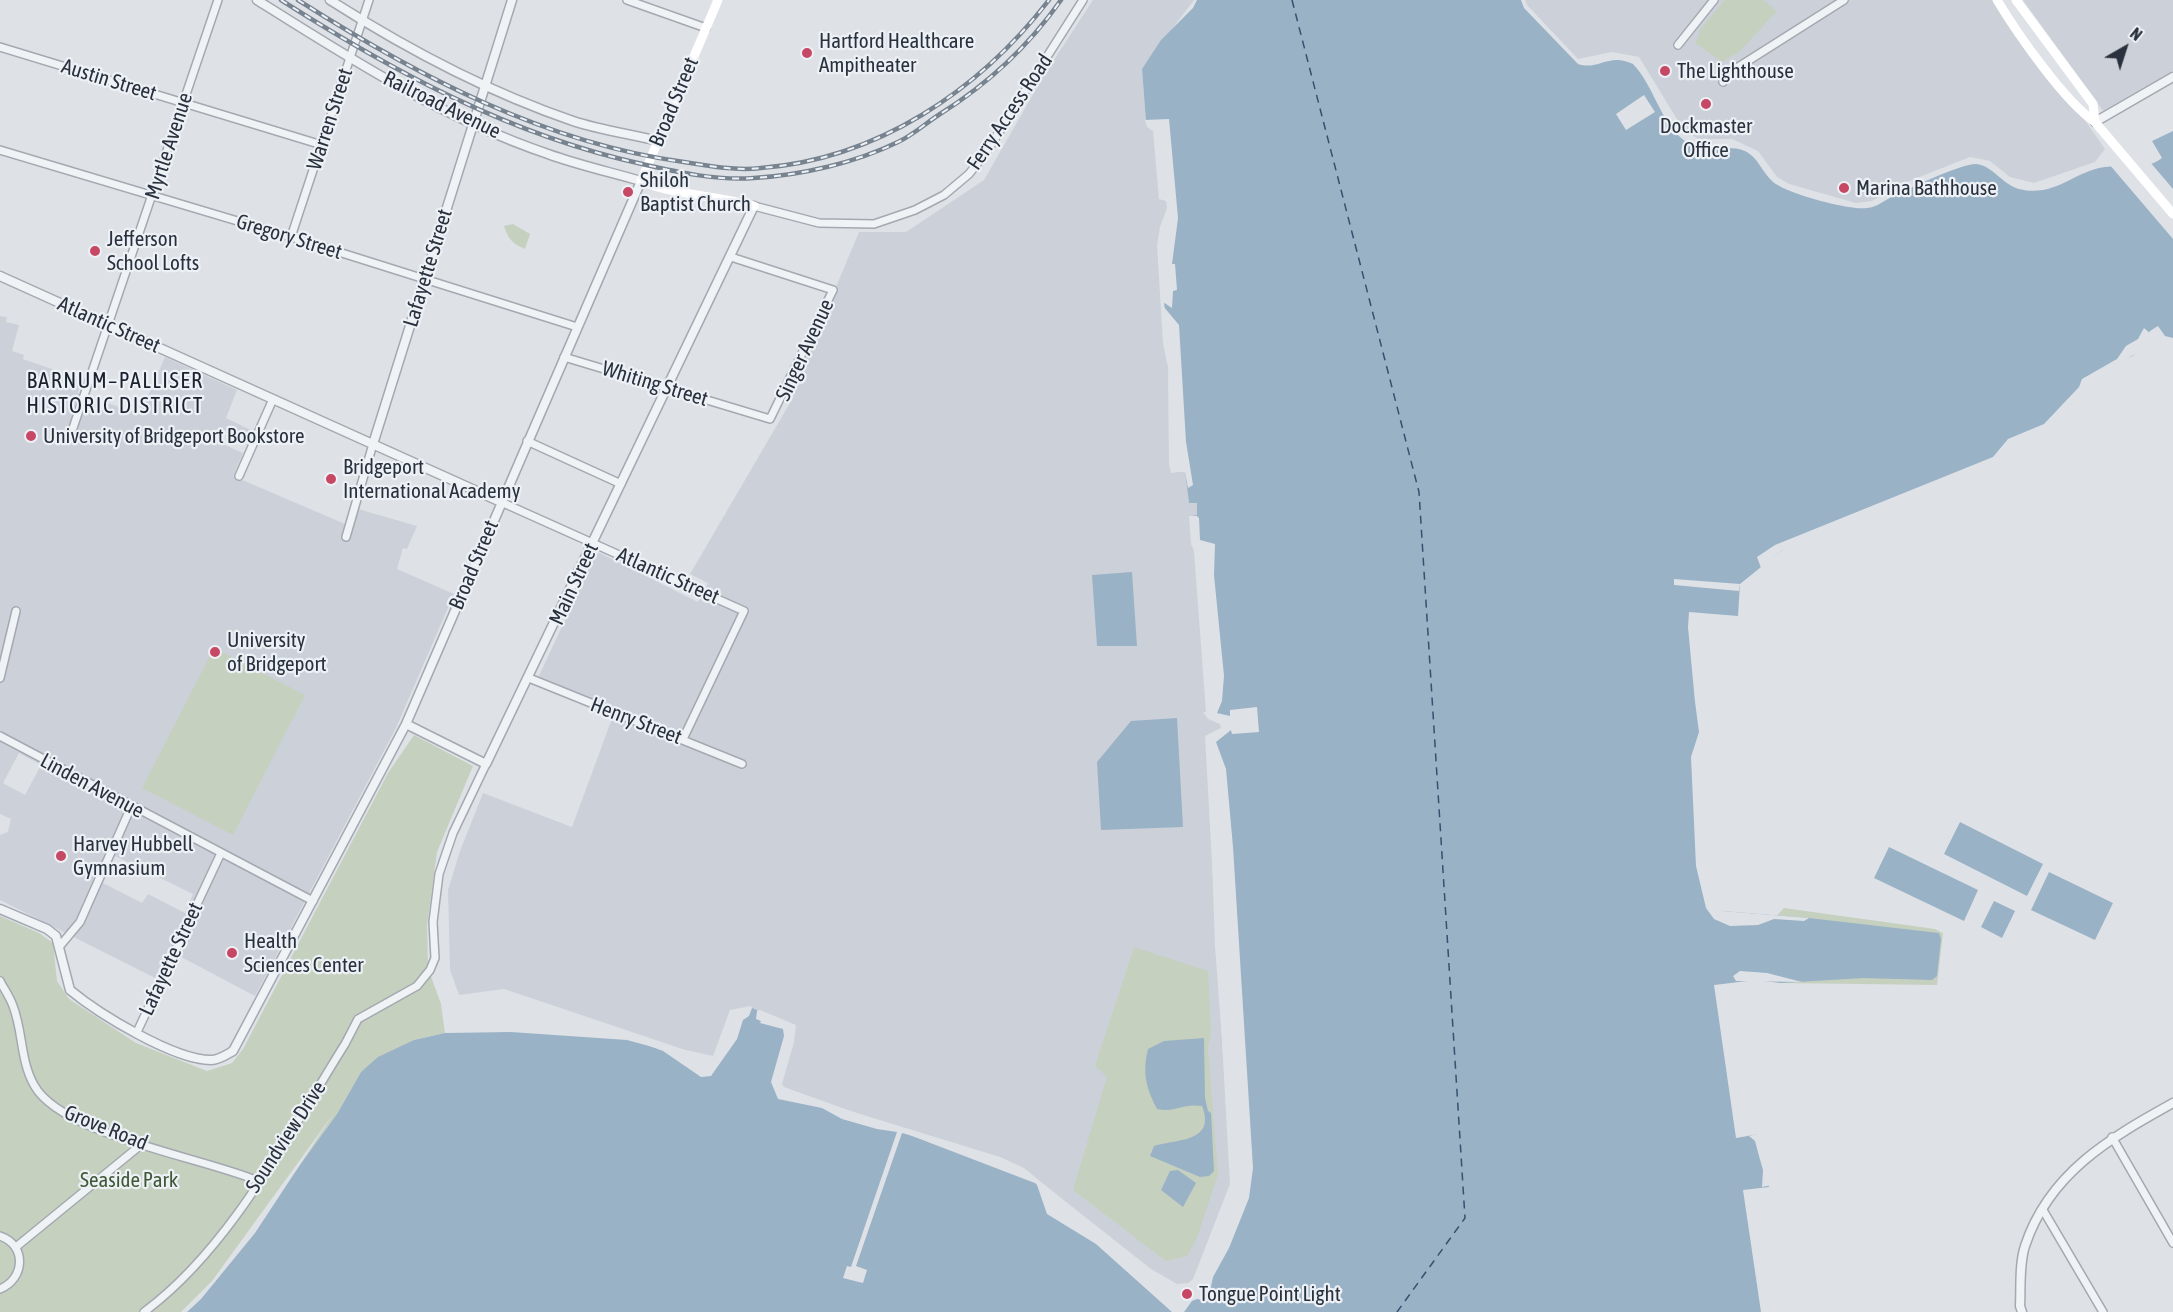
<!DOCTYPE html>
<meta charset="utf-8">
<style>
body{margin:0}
#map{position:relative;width:2173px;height:1312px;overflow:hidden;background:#dee2e7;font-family:"Asap Condensed",sans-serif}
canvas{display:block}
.north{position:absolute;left:2095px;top:18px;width:60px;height:60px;-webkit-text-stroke:4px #edf1f5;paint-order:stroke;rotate:39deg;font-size:16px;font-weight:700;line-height:24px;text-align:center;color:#28313d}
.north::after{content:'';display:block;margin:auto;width:21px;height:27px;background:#28313d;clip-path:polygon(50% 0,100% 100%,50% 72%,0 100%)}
</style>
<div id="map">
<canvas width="2173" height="1312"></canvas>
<div class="north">N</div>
</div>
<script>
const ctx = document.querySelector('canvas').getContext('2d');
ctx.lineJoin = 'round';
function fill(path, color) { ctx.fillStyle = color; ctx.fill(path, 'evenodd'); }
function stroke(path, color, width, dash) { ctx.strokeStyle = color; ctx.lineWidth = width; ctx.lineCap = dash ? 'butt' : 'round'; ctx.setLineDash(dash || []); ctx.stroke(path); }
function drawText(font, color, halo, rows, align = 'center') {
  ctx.font = font + ' "Asap Condensed",sans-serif'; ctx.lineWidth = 4.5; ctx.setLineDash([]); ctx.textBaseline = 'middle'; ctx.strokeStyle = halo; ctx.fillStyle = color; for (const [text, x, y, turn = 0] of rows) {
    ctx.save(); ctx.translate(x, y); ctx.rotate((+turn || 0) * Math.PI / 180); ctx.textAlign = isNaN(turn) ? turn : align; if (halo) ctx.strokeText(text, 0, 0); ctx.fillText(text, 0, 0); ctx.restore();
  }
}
fill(new Path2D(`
 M1093,0h101l-52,69 4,53 9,8 13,67 -5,107 8,64 1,105 13,-1 4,31h8v13h-5l32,213 -16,8 7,209 18,238 -38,97 -19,6 -27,-16 -125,-103 -24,-11 -218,-67 -67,-30 -211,-71 -45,6 -9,-25 -2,-80 12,-39 23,-58 89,34 42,-114 -78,-31 60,-128 4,-1 98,49 10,-19 -18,-9 104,-178 -3,-2 68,-162h47l78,-52 60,-105z
 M1525,0h476l104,149 -10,13 -61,21 -24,-6 -20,-16 -20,-4 -68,27 -30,17 -16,2 -67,-19 -12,-7 -19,-26 -26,-12h-34l-15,-10 -44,-72 -27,-5 -34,7 -51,-54z
 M2023,0h150v71l-70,40z
 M0,316l7,1 -1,5 13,3 -7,26 12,4 -1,4 58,20 -3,14 62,21 25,-57 72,33 -11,28 27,13 -5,10 -27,-12 -5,12 27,12 -10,23 119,51 6,-18 59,17 -10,23 -4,-1 -6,21 57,25 -58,134 -141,268 -87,-46 -13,28 -155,-78v-65l8,-3 3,-13 -11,-5zM19,753l22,12 -16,30 -22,-12zM115,856l78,38 -8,19 -37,-19 -6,9 -39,-20z`), '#ccd1d9');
fill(new Path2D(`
 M1725,0h38l14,11 -38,41 -17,10 -27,-19 5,-9 -2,-2z
 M513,224l17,10 -5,15c-12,-5 -17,-10 -21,-23z
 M214,648l91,47 -72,140 -91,-47z
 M414,735l59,31 -36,86 -10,73 1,43 13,36 4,29 -31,7 -53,32 -24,42 -123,169 -30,29h-184v-396l39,17 14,10 4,38 12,18 67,44 71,28 25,-8 11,-14 145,-276z
 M1784,908l151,21 8,4 -6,52 -157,-2 -13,-10 4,-51z
 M1134,947l74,24 3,62 -3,15 10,126 -22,66 -9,16 -21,5 -93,-71 34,-113 -12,-11z`), '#c5d0bf');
fill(new Path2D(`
 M1197,0h324l3,8 54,56c20,7 31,-12 55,0 20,21 26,53 47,73 22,21 44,5 65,14 13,6 17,21 27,30 12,12 78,30 95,27 10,-1 16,-7 25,-11 15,-8 69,-33 84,-33 16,1 27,21 43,25 36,9 55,-18 86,-22 20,-2 41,4 57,-9l-10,-17 21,-10v207l-8,-2 -7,-10 -8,5 -10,20 -61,38 -28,33 -37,18 -21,19 -212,92 -41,33 -2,32 -49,-4 -1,15 7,75 7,5 -3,47 11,143 12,14 87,7 130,15 2,6 -4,37 -5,4 -68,-2 -84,5 -24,-3 -42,5 22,153 23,-4 10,53 -26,3 18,122h-1577l30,-29 123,-169 24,-42 17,-15 36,-17 31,-7 66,-1 116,8 48,13 40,7 5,-19 32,-33 5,2v3l36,13 -15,58 4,6 112,39 146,56 109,86 27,16 19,-6 38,-97 -25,-447 14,-6 1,-9 -13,-6 -18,-200 5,-1v-12h-8l-4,-31 -14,1 2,-17 -11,-191 6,-54 -13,-81 -9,-8 -4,-53 19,-29 32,-32z
 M1132,572l5,74h-40l-5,-71z
 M1177,718l6,109 -82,3 -4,-68 34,-41z
 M1960,822l83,42 -16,32 -83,-42z
 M1889,847l89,43 -14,31 -90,-43z
 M2049,872l64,31 -18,37 -64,-30z
 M1994,901l21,10 -13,27 -21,-11z
 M1204,1038l1,60 3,13 3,2 3,58 -5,5 -9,1 -50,-21 4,-10c24,-7 62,-4 48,-40 -21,-3 -26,7 -45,3 -11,-20 -15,-38 -9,-60l16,-8z
 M1178,1170l18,13 -13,24 -22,-17 9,-19z`), '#9ab2c6');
fill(new Path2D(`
 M1644,95l11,17 -29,18 -10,-16z
 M1169,119l9,99 -6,46h3l2,26 -4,1 -1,17 -9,-6 1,5 15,18 7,117 7,43 -5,3 -3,-16 -14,1 -2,-9 -1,-96 -5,-25 -6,-98 3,-18 7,-19 -1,-7 -7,-2 -6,-68 -6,-4 -2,-7z
 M2150,162l23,27v50l-64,-75z
 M2144,328l8,7 -4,14 -17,7 -5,6 -45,29 -28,33 -14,10 -23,9 -17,12 -4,6 -72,34 -112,47 -30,9 -20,17 -4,-11 18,-12 218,-88 15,-18 36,-15 35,-37 3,-8 35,-20 9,-13 12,-7z
 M1189,516h8l2,2 1,22 15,4 -1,31 10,101 -2,25 -5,12 13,3v-6l27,-3 2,25 -27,2 -1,-4 -15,12 10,27 7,78 20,321 -4,30 -20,50 -16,29 -5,24 -11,-2 -5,2 -8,11h-12l-76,-68 -49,-30 -10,-29 -5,-6 10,4 109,86 26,15 11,-1 5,-4 37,-95 -25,-448 16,-8 -1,-4 -12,-5 -5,-7h3l-12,-161 -3,-7z
 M1674,579l66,5 -1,7 -65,-6z
 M1695,702l10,5 3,38 -6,10 10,141 10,15 87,7 -5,3 -30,-2 -16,6 -28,1 -16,-7 -8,-11 -10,-42 -5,-109 8,-25z
 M1740,971l27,2 35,9 -66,-1 -3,-5z
 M751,1006l1,2 -3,8 -6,4 -6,19 -26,37 -10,1 -38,-26 -37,-14 87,19 17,-46z
 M760,1010l36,15 -2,17 -12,42 2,3 155,56 -37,-10 -46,133 11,4 -4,13 -20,-5 4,-12 4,1 46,-135 -20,-3 -35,-10 -20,-11 -44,-9 -7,-17 13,-46 -1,-7 -23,-6 1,-2 -5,-2 1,-8z
 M334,1113l-79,120 -54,66 -14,13h-6l31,-31z
 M1762,1133l8,18 2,34 -10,2 1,-17 -4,-14 -4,-15 -6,-5z`), '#dee2e7');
stroke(new Path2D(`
 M1292,0l127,492 46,726 -68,94`), '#34526f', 1.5, [8, 6]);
const minor = new Path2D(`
 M627,0l79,28
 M1678,45l36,-45
 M0,47l322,98
 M1723,82l9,-11 112,-71
 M0,150l291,87 286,90
 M754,206l65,17 55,1 41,-14 29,-15 25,-21 18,-23 96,-151
 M291,237l78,-237
 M564,357l206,62 63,-129 -102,-33
 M73,428l145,-428
 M527,441l94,43
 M239,476l34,-77
 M501,502l243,109 -61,128
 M346,537l27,-93
 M0,678l16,-67
 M529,678l213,86
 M0,736l313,165
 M59,947l21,-25 51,-115
 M0,981c4,8 10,16 13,25 10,25 7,54 21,79 27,50 171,73 224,96
 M137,1032l84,-179
 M2112,1137l61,106
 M2043,1210l60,102
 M0,1236c27,9 25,43 0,53
 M16,1247l126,-103
 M144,1312c86,-63 145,-179 201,-268l13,-25 59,-33 13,-16 5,-12 -2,-36 6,-48 14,-41 33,-69`);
const tertiary = new Path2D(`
 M330,0c75,48 158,92 243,121 27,9 57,13 85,20
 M2095,122l78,-45
 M0,276l501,226
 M373,444l139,-444
 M406,724l80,40 268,-558
 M0,909l47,20 9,7 14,54c29,24 104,70 141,70 8,0 15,-5 22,-9l173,-327 235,-543c-31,-9 -63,-16 -93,-27 -104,-35 -199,-96 -291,-154
 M2022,1312l-2,-6c1,-18 -1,-42 5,-60 24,-73 85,-108 148,-143`);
stroke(minor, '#a4a9b1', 10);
stroke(tertiary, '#a4a9b1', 11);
stroke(minor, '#f0f3f5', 7);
stroke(tertiary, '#f0f3f5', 8);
stroke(new Path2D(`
 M718,0l-77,181c36,15 75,14 113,25
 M1997,0c20,33 67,101 98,122l78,92
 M2016,0l77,104 2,18`), '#fff', 9);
const rail = new Path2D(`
 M281,0c113,72 229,135 361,164 35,8 75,17 112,14 48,-3 101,-15 144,-36 15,-7 28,-19 42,-28 48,-30 88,-67 121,-114
 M298,0c118,75 246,143 386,162 24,4 52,9 77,6 116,-9 218,-77 288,-168`);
stroke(rail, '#788390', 4.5);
stroke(rail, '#edf1f5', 2, [7]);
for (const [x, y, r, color] of [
 [807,53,6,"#c74864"],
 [1665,71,6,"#c74864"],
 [1706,104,6,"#c74864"],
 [1844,188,6,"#c74864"],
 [628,192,6,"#c74864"],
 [95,251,6,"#c74864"],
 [31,436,6,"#c74864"],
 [331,479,6,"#c74864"],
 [215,652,6,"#c74864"],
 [61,856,6,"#c74864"],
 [232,953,6,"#c74864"],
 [1187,1294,6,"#c74864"]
]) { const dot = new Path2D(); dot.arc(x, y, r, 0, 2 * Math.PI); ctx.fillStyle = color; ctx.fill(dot); stroke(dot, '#edf1f5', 2); }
drawText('21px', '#28313d', '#edf1f5', [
 ["Hartford Healthcare",819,41],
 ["Ampitheater",819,65],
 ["The Lighthouse",1677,71],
 ["Dockmaster",1706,126,"center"],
 ["Office",1706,150,"center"],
 ["Shiloh",640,180],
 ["Baptist Church",640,204],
 ["Marina Bathhouse",1856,188],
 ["Jefferson",107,239],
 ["School Lofts",107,263],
 ["University of Bridgeport Bookstore",43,436],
 ["Bridgeport",343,467],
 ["International Academy",343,491],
 ["University",227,640],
 ["of Bridgeport",227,664],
 ["Harvey Hubbell",73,844],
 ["Gymnasium",73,868],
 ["Health",244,941],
 ["Sciences Center",244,965],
 ["Tongue Point Light",1199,1294]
], 'left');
drawText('21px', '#28313d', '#edf1f5', [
 ["Austin Street",109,80,17],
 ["Broad Street",674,102,-67],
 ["Railroad Avenue",442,105,26],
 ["Ferry Access Road",1010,112,-56],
 ["Warren Street",330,119,-72],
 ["Myrtle Avenue",169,146,-72],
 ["Gregory Street",289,237,17],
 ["Lafayette Street",428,268,-73],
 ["Atlantic Street",109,325,24],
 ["Singer Avenue",805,350,-65],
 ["Whiting Street",655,384,17],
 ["Broad Street",474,565,-67],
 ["Atlantic Street",668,576,24],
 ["Main Street",574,584,-65],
 ["Henry Street",636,721,21],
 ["Linden Avenue",92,786,28],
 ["Lafayette Street",171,959,-65],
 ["Grove Road",106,1128,22],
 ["Soundview Drive",286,1137,-57]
]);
drawText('21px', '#3f5836', '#edf1f5', [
 ["Seaside Park",129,1180]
]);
ctx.letterSpacing = '1.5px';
drawText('22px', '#1a222e', '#edf1f5', [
 ["BARNUM–PALLISER",115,381],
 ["HISTORIC DISTRICT",115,406]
]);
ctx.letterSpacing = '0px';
</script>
